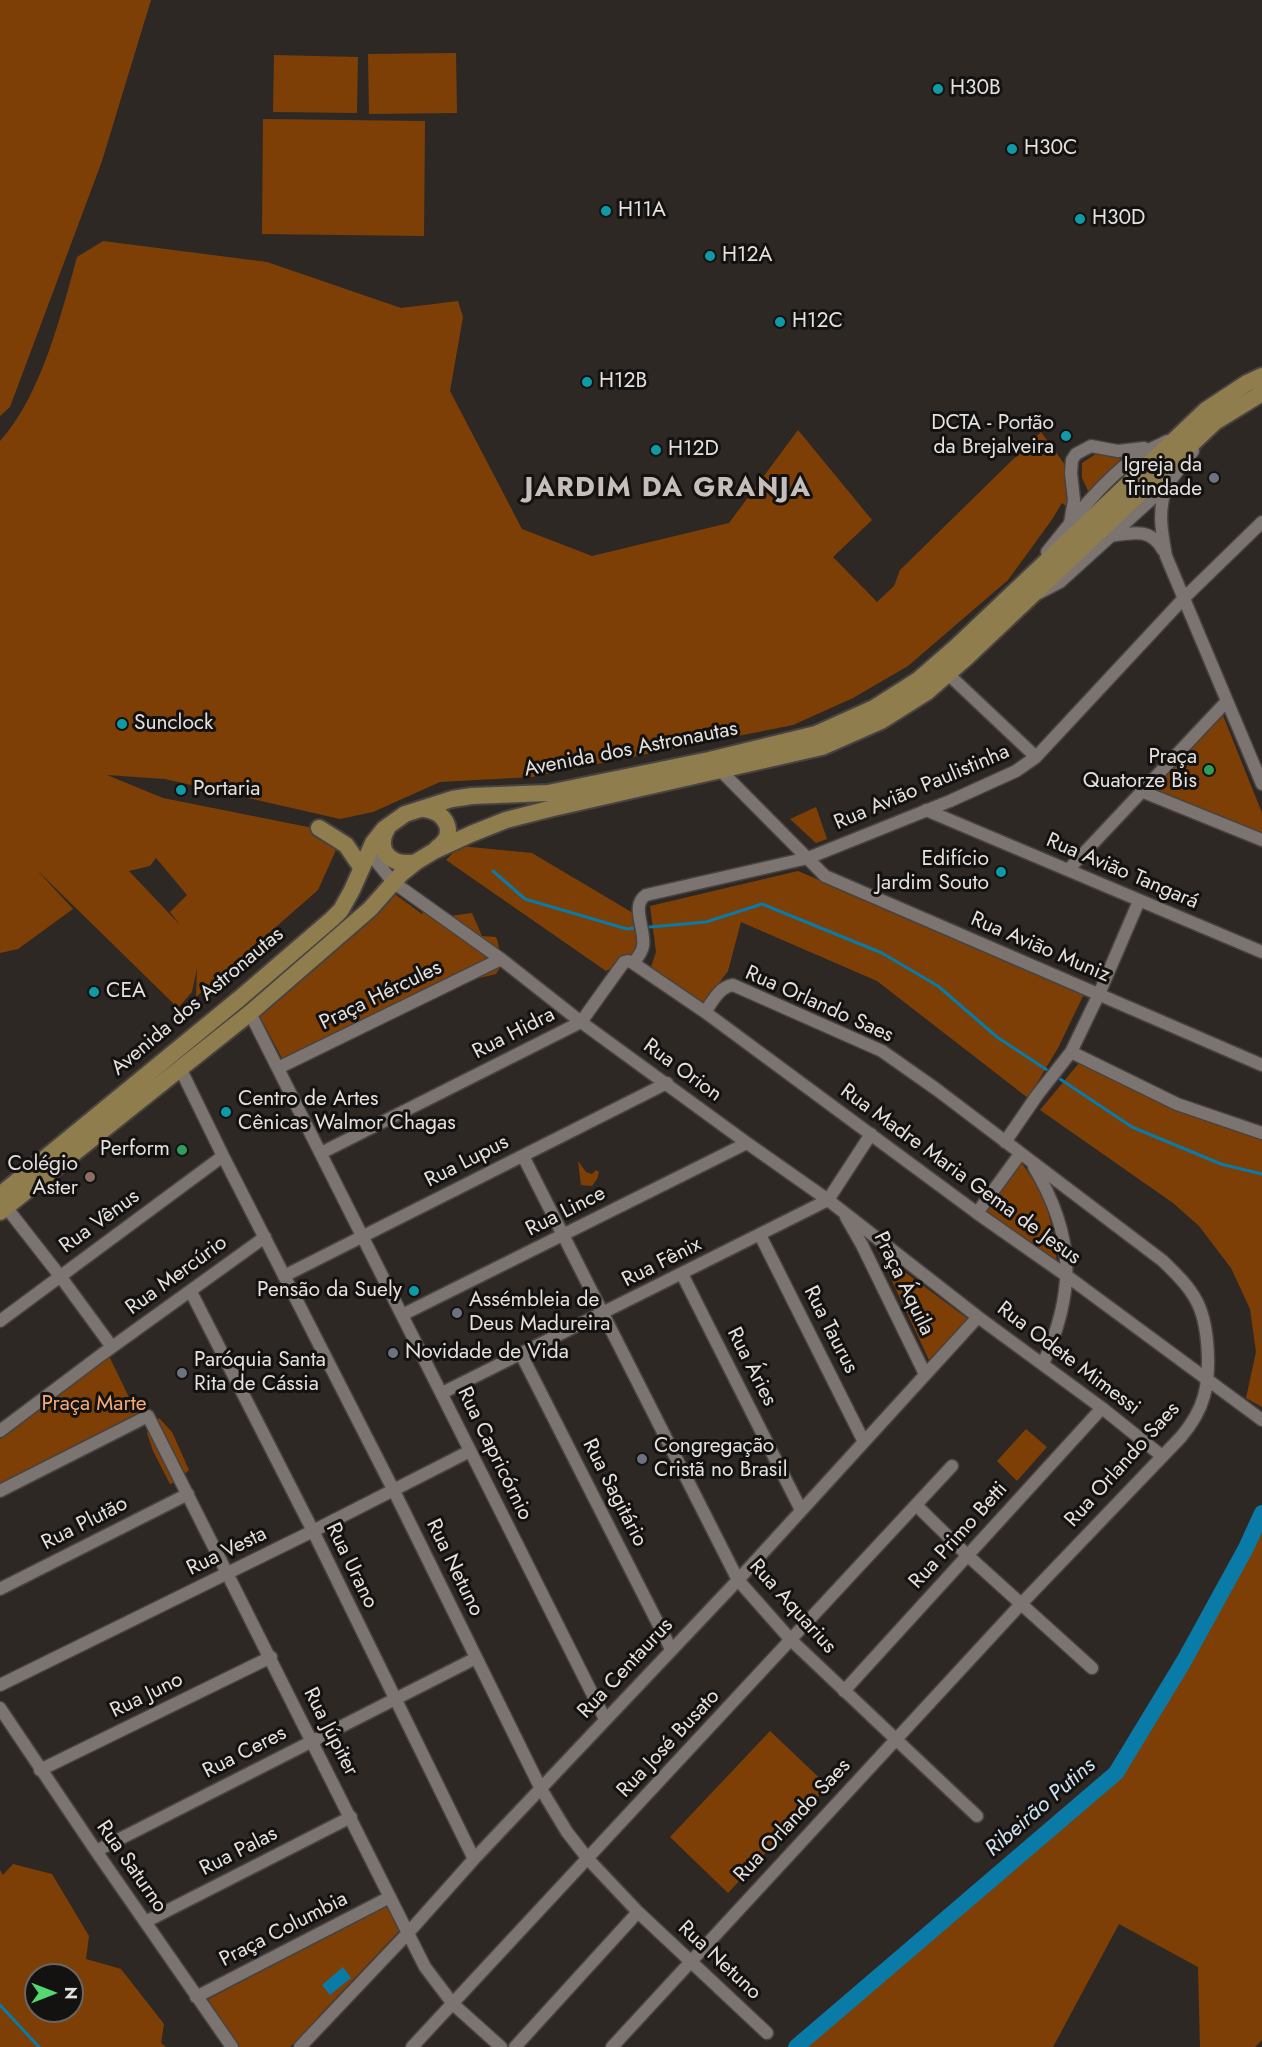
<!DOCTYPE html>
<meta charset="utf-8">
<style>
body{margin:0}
#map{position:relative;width:1262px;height:2047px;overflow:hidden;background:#2e2825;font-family:Jost,sans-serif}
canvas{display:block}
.north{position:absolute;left:24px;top:1963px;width:60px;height:60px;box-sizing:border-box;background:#141210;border:2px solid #686563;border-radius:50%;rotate:90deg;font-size:16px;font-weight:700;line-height:24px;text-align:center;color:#e5e1df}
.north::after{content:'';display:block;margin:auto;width:21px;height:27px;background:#55d671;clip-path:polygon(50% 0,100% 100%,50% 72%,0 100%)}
</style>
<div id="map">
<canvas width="1262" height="2047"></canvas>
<div class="north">N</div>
</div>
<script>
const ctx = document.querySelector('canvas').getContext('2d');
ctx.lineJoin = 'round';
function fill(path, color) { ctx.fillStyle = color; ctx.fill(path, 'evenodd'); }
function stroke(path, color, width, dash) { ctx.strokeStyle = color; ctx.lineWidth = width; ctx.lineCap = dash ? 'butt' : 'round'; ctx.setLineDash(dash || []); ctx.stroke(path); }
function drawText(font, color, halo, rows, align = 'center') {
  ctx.font = font + ' Jost,sans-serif'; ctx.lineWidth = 6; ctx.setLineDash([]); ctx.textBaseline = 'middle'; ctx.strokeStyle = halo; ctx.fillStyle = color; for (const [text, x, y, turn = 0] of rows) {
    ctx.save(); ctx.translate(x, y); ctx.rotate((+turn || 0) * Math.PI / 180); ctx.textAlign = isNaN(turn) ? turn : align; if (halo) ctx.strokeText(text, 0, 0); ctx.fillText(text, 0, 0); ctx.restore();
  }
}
fill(new Path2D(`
 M0,0h151l-49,161 -92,246 -10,9z
 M456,53l1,60 -88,1 -1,-60z
 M274,55l84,2 -1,56 -84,-1z
 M263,119l162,2 -1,115 -162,-2z
 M103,241l164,21 134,46 57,-7 5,16 -13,74 72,138 70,27 137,-33 69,-93 74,90 -39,37 44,45 17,-16 6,-16 141,-138 30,41 1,38 -10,-8 -11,18 -43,59 -100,86 -55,32 -60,27 -261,52 -92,5 -67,30 -33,7 -175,-40 -58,-4 56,23 155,31 18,21 -18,40 -122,107 1,-29 -5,24 -14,16 -142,-139 37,40 -55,40 -18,4v-512c41,-45 61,-126 77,-184zM156,858l31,37 -17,17 10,13 -51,-54 21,-5z
 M1097,453l35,1 -43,39 -7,-15v-15z
 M1222,713l40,100v20l-114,-44z
 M816,807l11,32 -11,4 -26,-24z
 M460,846l72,7 106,63v37l-32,18 -160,-111z
 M798,871l286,123 -26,54 -30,50 -151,-117 -136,-59 -13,49 -26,35 -52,-36 6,-18 -6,-46z
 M392,892l30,22 5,-14 23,16 22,-3 10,23 14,1c4,9 2,17 7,26l-7,11 -25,6 -8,-9 -180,89 -24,-45z
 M1079,1063l100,49 83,26v269l-16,-9 10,-46 -6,-43 -19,-41 -32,-42 -26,-23 -133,-93z
 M578,1161l8,11 6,2 4,-4 3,2 -2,7 -5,7 -11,-1z
 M1021,1162l23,34 11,44 2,27 -72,-54z
 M879,1253l89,66 -39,41z
 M109,1356l29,60 -138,71v-48z
 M159,1418l13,14 17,38 -8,7 -2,4 -9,3 -17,-33 -6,-18z
 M1026,1429l21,18 -30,34 -20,-20z
 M1262,1530v510l-7,7h-55l-2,-80 -79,-43 -66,123h-256l319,-274z
 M770,1731l58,55 -100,107 -58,-56z
 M13,1864l39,10 37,62 -3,23 35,10 43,55 -3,19 5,4h-166v-177l3,5zM36,1975h36v36h-36z
 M387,1904l13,26 -82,87 1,2 -14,28 -12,-3 -3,3h-58l2,-5 -27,-42z`), '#7e3f06');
fill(new Path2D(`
 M343,1967l8,11 -21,17 -8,-10z`), '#0a7aa7');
stroke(new Path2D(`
 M493,871l32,28 102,30 8,-1
 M650,927l56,-5 56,-18 120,49 56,33 59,51 50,33
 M1060,1079l72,48 89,37 41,10
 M0,2005l39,42`), '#0a7aa7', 3);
stroke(new Path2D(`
 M796,2047l320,-274 68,-112 62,-113 16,-35`), '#0a7aa7', 16);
const minor = new Path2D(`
 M1166,486c-8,27 -5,42 0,70l96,228
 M1070,523l4,-23 -3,-27 1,-13 4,-6 15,-8 27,5 26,-3
 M1110,536c22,-3 40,-9 53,14
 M1047,552c26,-32 53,-68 86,-93 10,-8 23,-12 34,-18
 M1039,593l21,-11 106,-96 27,-35
 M948,674l88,83
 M720,770l105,106 437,189
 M1141,791l121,49
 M926,810l336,142
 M370,849l6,12 17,21 108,77 80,63 166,121 81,57 150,117 124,91 60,48
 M1068,870l159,-169
 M633,963l72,49 272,201 90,63 195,144
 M250,1013l355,706
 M1071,1052l106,52 85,29
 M180,1068l43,88 171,335 147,298 26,43 21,27 50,53 129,121
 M278,1068l223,-109
 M1005,1142l33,-48 33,-42 28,-58 40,-93
 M321,1153l260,-131 43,-60 4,-1 5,2c4,-5 9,-10 10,-17 3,-16 -13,-41 3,-51l162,-37 142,-57 66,-30 20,-14 148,-159 78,-76
 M523,1156l215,424 53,60 186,176
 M1034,1167c41,69 42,123 9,197
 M6,1207l54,69 52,71
 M977,1213l43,-59
 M846,1217l16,28 63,129
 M760,1235l104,207
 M682,1274l119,236
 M284,1276l383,-193
 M191,1292l122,239 161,328
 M402,1315l345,-172
 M0,1321l223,-165
 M521,1354l150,295
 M442,1393l386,-193 43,-66
 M0,1431l101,-76 164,-118
 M0,1491l148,-75 277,551 28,37 48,43
 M916,1505l51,50 125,113
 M0,1589l188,-95
 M0,1685l313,-154 157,-80
 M844,1691l258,-283
 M0,1708l96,143 136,196
 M40,1770l231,-113
 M96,1851l380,-193
 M145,1922l206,-105
 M196,1997l194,-100
 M300,2047l108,-114 66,-74 264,-279 240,-263
 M412,2047l540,-581
 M515,2047l123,-135
 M612,2047l409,-443 160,-167c10,-12 19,-26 23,-41 7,-25 5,-73 -8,-96 -8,-15 -21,-27 -33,-39l-227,-172 -54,-38 -149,-66c-14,2 -20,16 -28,27`);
const secondary = new Path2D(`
 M424,809c22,2 34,25 13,39
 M388,827c-14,24 3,40 28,35
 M319,828l27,17 15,22
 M0,1195l239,-196 93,-80 9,-9 11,-20 21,-47 11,-14 21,-15 47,-15 20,-3 76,-3 161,-33 107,-26 58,-26 44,-28 38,-33 250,-237 41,-27 15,-7
 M0,1212l250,-199 120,-104 31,-35 15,-12 18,-11 37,-17 35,-14 43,-11 273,-62 59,-26 46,-29 39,-34 249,-236 47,-29`);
stroke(minor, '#484340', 15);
stroke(secondary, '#484340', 20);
stroke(minor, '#7b7470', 12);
stroke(secondary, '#907d4e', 16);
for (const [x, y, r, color] of [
 [938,89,6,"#0f9aa8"],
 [1012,149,6,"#0f9aa8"],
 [606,211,6,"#0f9aa8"],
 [1080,219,6,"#0f9aa8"],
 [710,256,6,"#0f9aa8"],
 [780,322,6,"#0f9aa8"],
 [587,382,6,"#0f9aa8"],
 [1066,436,6,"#0f9aa8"],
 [656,450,6,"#0f9aa8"],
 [1214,478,6,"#6b7280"],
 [122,724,6,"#0f9aa8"],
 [1209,770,6,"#2e9e5b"],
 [181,790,6,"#0f9aa8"],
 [1001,872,6,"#0f9aa8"],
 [94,992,6,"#0f9aa8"],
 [226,1112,6,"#0f9aa8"],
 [182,1150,6,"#2e9e5b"],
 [90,1177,6,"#8d6e63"],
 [414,1291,6,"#0f9aa8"],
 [457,1313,6,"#6b7280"],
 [393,1353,6,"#6b7280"],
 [182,1373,6,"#6b7280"],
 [642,1459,6,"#6b7280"]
]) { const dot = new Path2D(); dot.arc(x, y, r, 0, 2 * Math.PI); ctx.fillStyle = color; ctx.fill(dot); stroke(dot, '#141210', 2); }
drawText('21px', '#e5e1df', '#141210', [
 ["H30B",950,89],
 ["H30C",1024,149],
 ["H11A",618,211],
 ["H30D",1092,219],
 ["H12A",722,256],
 ["H12C",792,322],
 ["H12B",599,382],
 ["DCTA - Portão",1054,424,"right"],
 ["da Brejalveira",1054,448,"right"],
 ["H12D",668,450],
 ["Igreja da",1202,466,"right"],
 ["Trindade",1202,490,"right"],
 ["Sunclock",134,724],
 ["Praça",1197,758,"right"],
 ["Quatorze Bis",1197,782,"right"],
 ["Portaria",193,790],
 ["Edifício",989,860,"right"],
 ["Jardim Souto",989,884,"right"],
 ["CEA",106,992],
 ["Centro de Artes",238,1100],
 ["Cênicas Walmor Chagas",238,1124],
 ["Perform",170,1150,"right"],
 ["Colégio",78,1165,"right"],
 ["Aster",78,1189,"right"],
 ["Pensão da Suely",402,1291,"right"],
 ["Assémbleia de",469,1301],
 ["Deus Madureira",469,1325],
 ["Novidade de Vida",405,1353],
 ["Paróquia Santa",194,1361],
 ["Rita de Cássia",194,1385],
 ["Congregação",654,1447],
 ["Cristã no Brasil",654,1471]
], 'left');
drawText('21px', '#e5e1df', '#141210', [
 ["Avenida dos Astronautas",631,750,-11],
 ["Rua Avião Paulistinha",922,788,-23],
 ["Rua Avião Tangará",1122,872,23],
 ["Rua Avião Muniz",1040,948,23],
 ["Praça Hércules",381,996,-26],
 ["Avenida dos Astronautas",198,1002,-40],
 ["Rua Orlando Saes",819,1005,24],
 ["Rua Hidra",514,1034,-27],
 ["Rua Orion",682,1071,36],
 ["Rua Lupus",467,1162,-27],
 ["Rua Madre Maria Gema de Jesus",960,1175,36],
 ["Rua Lince",566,1212,-27],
 ["Rua Vênus",100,1222,-36],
 ["Rua Fênix",662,1263,-27],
 ["Rua Mercúrio",177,1276,-36],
 ["Praça Áquila",903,1284,64],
 ["Rua Taurus",830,1330,63],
 ["Rua Odete Mimessi",1068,1359,37],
 ["Rua Áries",751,1367,63],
 ["Rua Capricórnio",494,1454,64],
 ["Rua Orlando Saes",1123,1465,-48],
 ["Rua Sagitário",614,1493,63],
 ["Rua Plutão",85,1524,-27],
 ["Rua Primo Betti",959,1536,-48],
 ["Rua Vesta",227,1552,-26],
 ["Rua Urano",351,1566,64],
 ["Rua Netuno",454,1568,64],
 ["Rua Aquarius",792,1607,48],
 ["Rua Centaurus",626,1669,-47],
 ["Rua Juno",147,1696,-26],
 ["Rua Júpiter",330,1732,63],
 ["Rua José Busato",669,1744,-47],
 ["Rua Ceres",245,1753,-27],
 ["Rua Orlando Saes",793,1821,-47],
 ["Rua Palas",239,1852,-27],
 ["Rua Saturno",131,1867,55],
 ["Praça Columbia",284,1930,-27],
 ["Rua Netuno",719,1961,43]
]);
drawText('21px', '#f8aa78', '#141210', [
 ["Praça Marte",94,1405]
]);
drawText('italic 22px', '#cee3f0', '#141210', [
 ["Ribeirão Putins",1041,1808,-41]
]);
ctx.letterSpacing = '1.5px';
drawText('bold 27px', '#c6beba', '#141210', [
 ["JARDIM DA GRANJA",668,489]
]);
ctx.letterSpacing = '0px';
</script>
